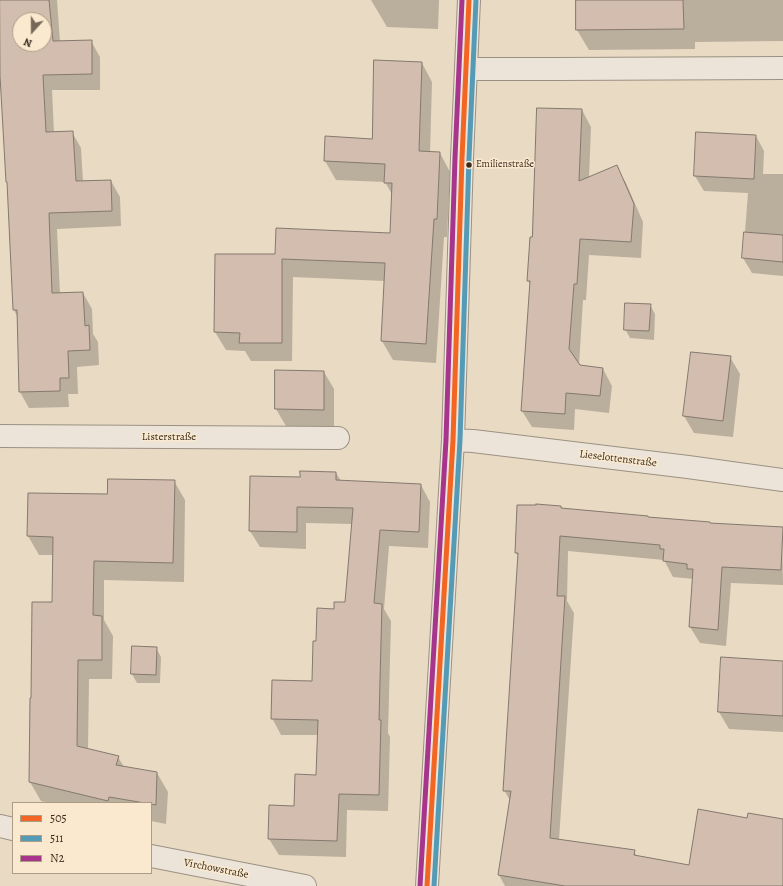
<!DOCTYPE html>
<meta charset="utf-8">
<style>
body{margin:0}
#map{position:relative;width:783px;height:886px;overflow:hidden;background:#e9dac3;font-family:Alegreya,serif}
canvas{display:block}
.legend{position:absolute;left:12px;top:802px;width:140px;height:72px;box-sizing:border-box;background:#fae9ce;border:1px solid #ac9d87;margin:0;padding:5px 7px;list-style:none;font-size:12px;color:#382a1d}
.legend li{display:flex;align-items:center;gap:8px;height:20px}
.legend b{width:20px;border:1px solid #ac9d87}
.north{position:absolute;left:12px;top:12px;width:40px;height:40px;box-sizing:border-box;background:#fae9ce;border:1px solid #ac9d87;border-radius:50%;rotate:201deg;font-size:11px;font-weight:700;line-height:16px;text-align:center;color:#382a1d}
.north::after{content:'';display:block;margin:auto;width:14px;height:18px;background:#766857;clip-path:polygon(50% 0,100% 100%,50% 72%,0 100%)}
</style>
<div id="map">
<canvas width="783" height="886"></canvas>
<ul class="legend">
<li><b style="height:5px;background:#f26522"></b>505</li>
<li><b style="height:5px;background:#559bb5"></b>511</li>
<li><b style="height:5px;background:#a7358b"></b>N2</li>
</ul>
<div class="north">N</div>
</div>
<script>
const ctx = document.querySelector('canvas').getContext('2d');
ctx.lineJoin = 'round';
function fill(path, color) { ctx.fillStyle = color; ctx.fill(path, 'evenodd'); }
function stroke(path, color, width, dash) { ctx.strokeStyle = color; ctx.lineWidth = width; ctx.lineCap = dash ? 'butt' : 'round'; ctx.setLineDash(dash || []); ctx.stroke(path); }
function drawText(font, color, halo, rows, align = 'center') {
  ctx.font = font + ' Alegreya,serif'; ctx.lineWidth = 3; ctx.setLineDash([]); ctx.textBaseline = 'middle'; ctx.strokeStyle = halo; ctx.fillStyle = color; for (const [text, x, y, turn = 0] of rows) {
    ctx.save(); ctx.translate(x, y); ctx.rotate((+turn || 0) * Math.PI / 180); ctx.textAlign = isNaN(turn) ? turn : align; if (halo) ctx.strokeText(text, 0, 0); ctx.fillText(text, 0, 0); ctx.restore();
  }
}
fill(new Path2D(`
 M0,0h57l3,42 31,-1 9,16v33h-48l2,43 18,-1 9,16 2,34 28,-1 9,16 1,29 -64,3 3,65 23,-1 9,16 1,25 5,8 1,23 -22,2 1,27h-10l1,13 -40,1 -9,-16 -2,-74 -4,-8 -6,-126 -8,-137zM20,20h24v24h-24z
 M371,0h68l-1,29 -51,-2z
 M577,0h206v41l-88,1v7l-106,1 -12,-20z
 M422,63l10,19 -2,71h10l10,19 -3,65h-3l-8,126 -43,-3 -11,-19 3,-60 -92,-4 -1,84h-41l-6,-10 -19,-1 -11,-18 61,-77 115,-21 2,-38 -8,-14 -49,-2 -11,-19 48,-21z
 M582,110l9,17 -2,51 27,-12 10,17 17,39 -2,36 -52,-3 -3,45h-3l-4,65 24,4 9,17 -3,27 -34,-4 -1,21 -42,-3 -10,-16 9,-126 -3,-4 5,-43z
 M756,136l8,15 -1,23h20v102l-31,-3 -9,-15 5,-65 -44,-2 -9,-15z
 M650,305l5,9 -1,26 -24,-2 -5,-9z
 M730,357l10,17 -7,63 -39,-4 -10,-17z
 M276,371l48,1 10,17v38l-48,-1 -10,-17z
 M336,473l5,8 80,4 9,17 -2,46 -39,-2 -5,63 7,12 -3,112 2,4 -2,74 -41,-1 -1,47 -67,-2 -10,-16 26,-32 22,-31 2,-41h-38l-9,-17 41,-36 4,-40 18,-32 11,-7 6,-79 -46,-1v26l-46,-2 -10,-16 1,-54 50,1z
 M174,481l11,19 -1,82 -80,-2v40l9,16 -1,43h-23l-1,71 30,7 6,10 33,6 11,19 -2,32 -15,-3v-18h-102l-8,-2 -11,-19 23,-179 1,-48h-15l-11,-19 1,-42 79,1z
 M561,509l149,15 72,4 1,57 -52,-2 -5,63 -26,-3 -10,-16 4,-48 -21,-2 -9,-17 -96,-9 -1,50 7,12 -15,227 75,11 3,6 53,9 58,-47 35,1v66h-278l-6,-11 12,-73 -7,-12 14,-234 -2,-4z
 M133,647l23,1 5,9 -1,26h-23l-5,-9z
 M783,662v70l-54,-3 -10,-17z`), '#0003');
const building = new Path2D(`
 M0,0h49l4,41 39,-1v34l-49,1 3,57 27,-1 3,50 35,-1 1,31 -63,2 3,80 31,-1 2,34 4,-1 1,25 -22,1 1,27h-9v13l-41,1 -2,-82h-4l-6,-128h-1l-6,-106zM20,20h24v24h-24z
 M576,0h107l1,29 -108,1z
 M374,60l48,2 -3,89 21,1 -3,67h-3l-8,125 -45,-3 4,-78 -103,-4v84h-43l1,-10 -26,-1 1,-78h60l1,-26 114,5 2,-50h-8l1,-19 -61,-3 1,-25 47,3z
 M537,108l45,1 -3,72 38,-16 17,39 -3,38 -51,-3 -3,45h-3l-5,65 11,16 23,3 -3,28 -34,-3 -1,21 -44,-3 9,-130h-3l3,-44h2z
 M696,132l60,3 -2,44 -60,-3z
 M744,232l39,3v27l-41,-4z
 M625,303l26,1 -2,27 -25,-1z
 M691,352l40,4 -8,65 -40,-5z
 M275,370l49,1v39l-49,-1z
 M300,471l36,1v8l85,4 -2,48 -39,-2 -6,73 8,1 -3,116h2l-2,75 -40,-1 -2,47 -69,-2 1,-34 25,1 1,-32 21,1 2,-55 -47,-1 1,-39 40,1 1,-40h3l1,-33 17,1v-7h11l8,-94 -56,-1v25l-48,-1 1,-55 50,1z
 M108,479l67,1 -2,83 -79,-2 -1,54 9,1v44h-24l-1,86 42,10 -3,9 41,7 -1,33 -5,-1v-1h-6l-36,-6 -1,4 -79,-19 1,-84h1l1,-96h20l1,-65 -26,-1 1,-43 79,1z
 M536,504l25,2v2l87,8v1l62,5v1l73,4 -2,43 -59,-3 -4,63 -29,-3 4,-58h-6v-5l-24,-3 1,-12h-4v-4l-100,-9 -3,60h8l-15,242 85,12 -1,5 55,10 9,-56 49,9 1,-5 35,6v67h-218l-67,-11 13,-84h-8l15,-238h-3l2,-48h19z
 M132,646l25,1 -1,28 -25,-1z
 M721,657l62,4v55l-65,-4z`);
fill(building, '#d2bdaf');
stroke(building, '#83796d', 1);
const street = new Path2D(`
 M466,69h91l226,-1
 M0,436l338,2
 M453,440l20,1 215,26 95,13
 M0,826l13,3
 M151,856l154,30
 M427,886l26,-446 9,-282 7,-158`);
stroke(street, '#9b9183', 24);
stroke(street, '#ece4d8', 22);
stroke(new Path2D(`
 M427,886l26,-446 9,-282 7,-158`), '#f26522', 5);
stroke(new Path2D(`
 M434,886l26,-446 9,-282 7,-158`), '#559bb5', 5);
stroke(new Path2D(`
 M420,886l26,-446 9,-282 7,-158`), '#a7358b', 5);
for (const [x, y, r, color] of [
 [469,165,3.5,"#382a1d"]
]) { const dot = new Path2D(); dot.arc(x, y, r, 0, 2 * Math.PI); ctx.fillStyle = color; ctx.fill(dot); stroke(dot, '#fae9ce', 1.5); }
drawText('10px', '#382a1d', '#fae9ce', [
 ["Emilienstraße",476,165]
], 'left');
drawText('11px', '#382a1d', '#fae9ce', [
 ["Listerstraße",169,437],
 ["Lieselottenstraße",618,459,7],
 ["Virchowstraße",216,869,11]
]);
</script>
